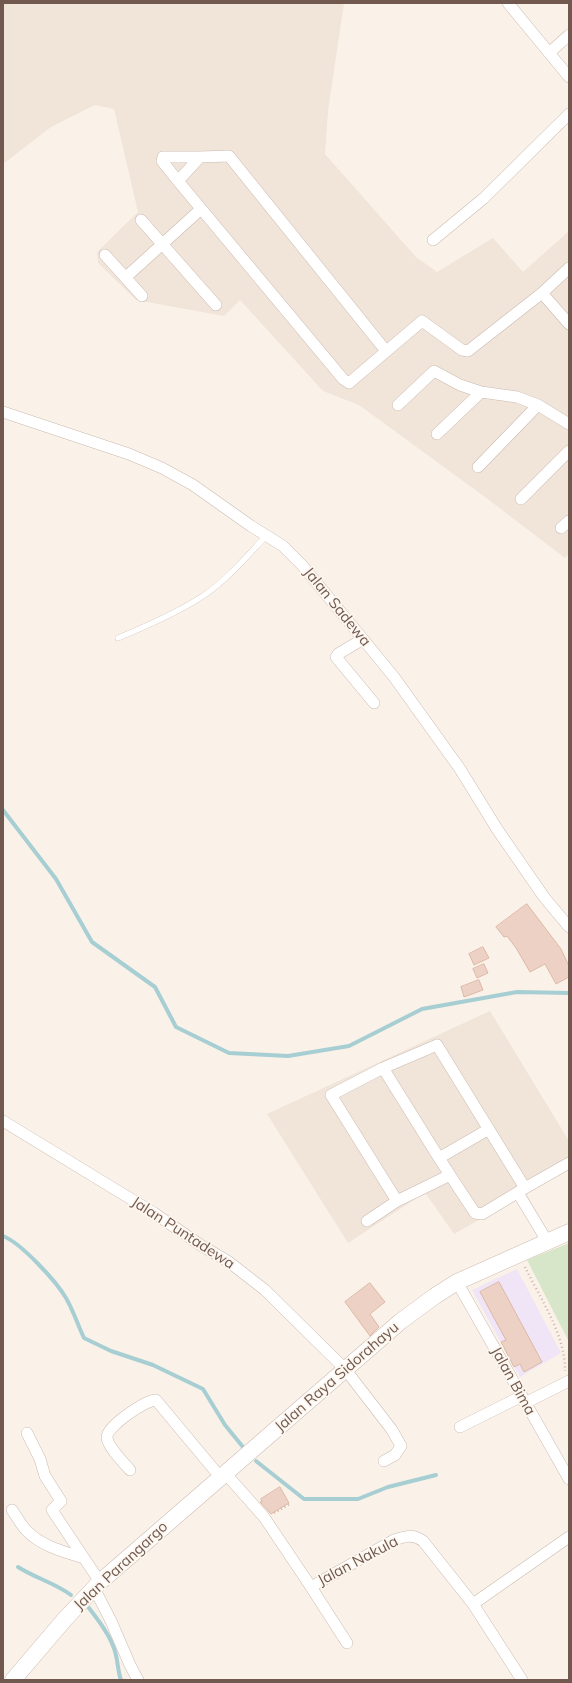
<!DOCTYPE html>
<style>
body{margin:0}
#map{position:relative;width:572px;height:1683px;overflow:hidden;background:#faf2e9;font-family:Mulish,sans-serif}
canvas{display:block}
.frame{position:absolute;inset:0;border:4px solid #715950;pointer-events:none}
</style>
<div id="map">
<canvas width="572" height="1683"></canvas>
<div class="frame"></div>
</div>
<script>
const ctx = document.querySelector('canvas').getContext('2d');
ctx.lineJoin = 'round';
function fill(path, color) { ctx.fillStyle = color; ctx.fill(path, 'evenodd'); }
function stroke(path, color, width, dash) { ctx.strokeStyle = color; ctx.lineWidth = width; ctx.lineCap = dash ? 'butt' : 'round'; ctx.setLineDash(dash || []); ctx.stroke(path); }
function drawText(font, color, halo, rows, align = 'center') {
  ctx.font = font + ' Mulish,sans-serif'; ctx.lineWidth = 3.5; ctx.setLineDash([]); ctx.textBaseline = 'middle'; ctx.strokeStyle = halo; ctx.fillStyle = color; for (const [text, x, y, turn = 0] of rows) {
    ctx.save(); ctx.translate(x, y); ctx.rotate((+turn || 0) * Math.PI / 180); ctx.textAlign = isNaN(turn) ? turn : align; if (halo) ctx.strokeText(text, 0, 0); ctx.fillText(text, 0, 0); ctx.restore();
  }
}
fill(new Path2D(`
 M3,3h341l-16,108 -3,43 91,103 21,15 56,-34 30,34 46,-41v323l-4,4 -80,-61 -126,-92 -36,-14 -83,-91 -16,16 -88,-16 -38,-37 -1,-11 41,-40 -24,-103 -19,-4 -44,22 -48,37z
 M490,1011l79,130v27l-43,25 22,38 -10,5 -22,-37 -62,35 -28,-40 -6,2 -72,47 -81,-129z`), '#f1e4d8');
fill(new Path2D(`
 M517,1269l44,84 -41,24 -48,-87z`), '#efe5f6');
fill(new Path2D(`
 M569,1243v99l-42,-82z`), '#d7e6c9');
stroke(new Path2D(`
 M3,810l53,69 36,63 63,45 21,40 53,26 59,3 61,-10 73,-37 95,-17 52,1
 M3,1236c18,7 53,45 63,62 7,12 12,27 18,40l27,13 42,14 50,24 22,36 18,22
 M256,1461l48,38h54l30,-12 48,-12
 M18,1567c17,11 37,16 53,28
 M89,1608c9,12 19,24 24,38 5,10 4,23 8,34`), '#a7ced2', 4);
const building = new Path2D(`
 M527,904l34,45 8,17v11l-13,7 -11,-20 -15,8 -14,-24 -9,-12 -3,1 -8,-10z
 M483,947l6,11 -15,7 -5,-11z
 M484,964l4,9 -11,5 -4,-9z
 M479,980l4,10 -19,7 -3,-10z
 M499,1282l43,80 -18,10 -4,-8 -6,3 -13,-25 5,-2 -26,-48z
 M370,1283l15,19 -15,12 9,13 -9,9 -25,-34z
 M280,1487l9,16 -18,11 -11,-12h2l-1,-3z`);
fill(building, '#ecd1c4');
stroke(building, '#ddb8a6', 1);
const service = new Path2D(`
 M118,638c29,-12 59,-25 85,-42 24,-16 44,-40 64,-61`);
const minor = new Path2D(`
 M508,3l61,74
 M549,53l20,-18
 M178,181l-16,-20 1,-4h37
 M141,220l75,85
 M433,240l51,-42 85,-84
 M105,255l37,41
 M569,268l-27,25 27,31
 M126,277l75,-68
 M386,351l-157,-195 -29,1 -22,24 165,198 6,4 73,-62 40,29 6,1 74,-58
 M398,405l36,-34 26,14 21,7 36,5 21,8 31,19
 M3,412l126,42 33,14 31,17 58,41 32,20 19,19 92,112 66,92 37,60 47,68 25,30
 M437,434l44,-42
 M478,467l60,-62
 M521,499l48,-48
 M561,528l8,-7
 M363,639l-25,15 -2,3 38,46
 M383,1068l-52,27 66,106
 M3,1121l151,92 48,33 27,16 36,28 80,79 47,61 9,16 -6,9 -11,6
 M439,1158l-56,-90 54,-23 88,143 -43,26 -7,-1 -25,-38
 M525,1188l44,-25
 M518,1193l29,48
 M367,1221l30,-20 53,-26 -11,-17 50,-29
 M457,1282l112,197
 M525,1403l44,-22
 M460,1427l62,-31
 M27,1433l13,26 5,17 16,25 -9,9 48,72
 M130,1470c-6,-7 -23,-24 -23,-33 0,-11 39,-37 49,-37l65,78
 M226,1474l38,43 47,70 83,-47c12,-4 19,-6 29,1l50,63 49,76
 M12,1510c5,7 9,15 15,21 14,15 38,21 57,27
 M311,1587l36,56
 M94,1588l17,33 19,44 8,15
 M473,1604l96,-67`);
const secondary = new Path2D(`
 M13,1680l52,-61 35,-37 301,-261 34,-25 22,-14 112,-50`);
stroke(service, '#cbbab0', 6);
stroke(minor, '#cbbab0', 12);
stroke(secondary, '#cfbcb1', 17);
stroke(new Path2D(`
 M525,1267c15,31 41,69 40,104
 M274,1513l16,-9`), '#d1b5a7', 2.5, [1, 3]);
stroke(service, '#fff', 5.5);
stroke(minor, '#fff', 11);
stroke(secondary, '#fff', 16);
drawText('15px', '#715950', '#fdf7ef', [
 ["Jalan Sadewa",337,607,51],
 ["Jalan Puntadewa",183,1233,33],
 ["Jalan Raya Sidorahayu",337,1377,-41],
 ["Jalan Bima",513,1381,61],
 ["Jalan Nakula",358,1561,-28],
 ["Jalan Parangargo",121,1566,-43]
]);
</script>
